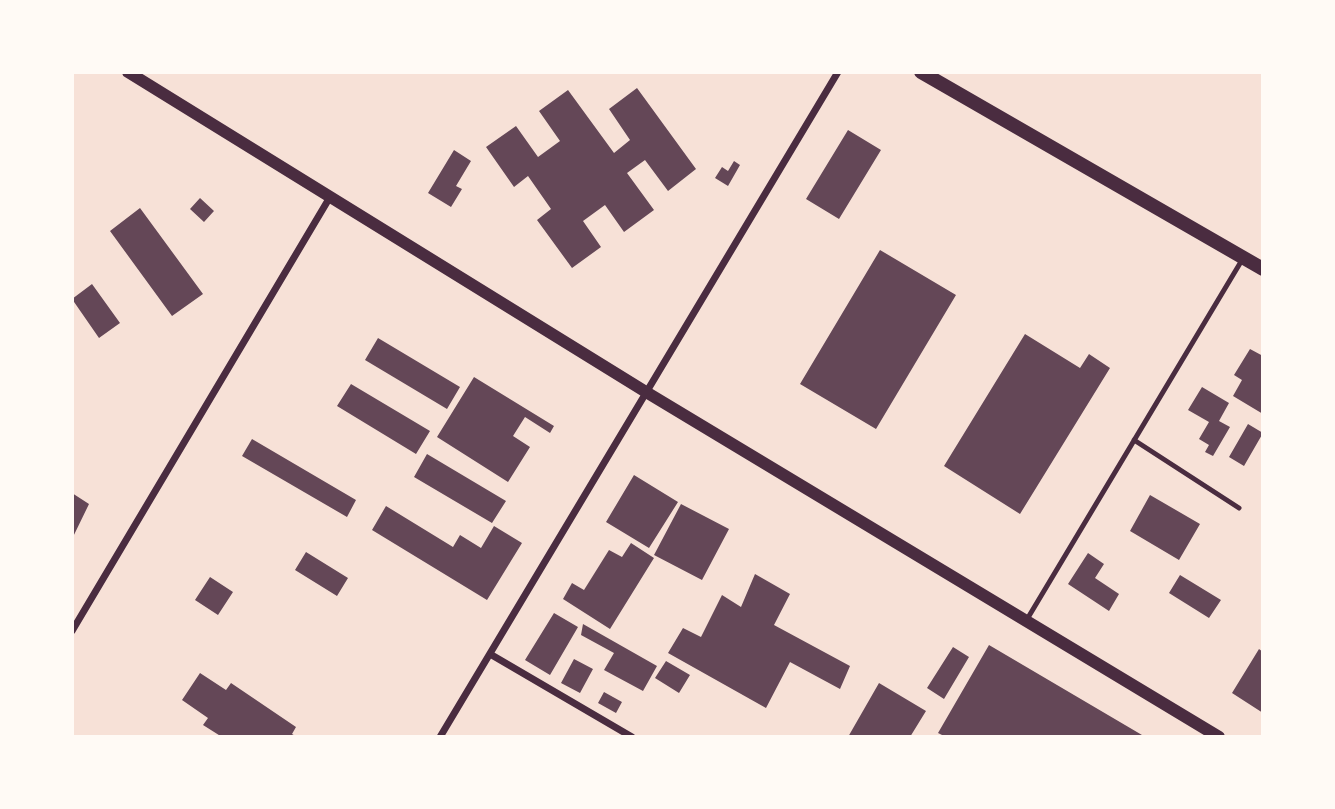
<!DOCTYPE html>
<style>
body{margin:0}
#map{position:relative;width:1335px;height:809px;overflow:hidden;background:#f7e1d7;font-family:Lato,sans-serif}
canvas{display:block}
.frame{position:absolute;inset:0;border:74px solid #fffaf5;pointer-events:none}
</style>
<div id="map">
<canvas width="1335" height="809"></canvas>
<div class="frame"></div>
</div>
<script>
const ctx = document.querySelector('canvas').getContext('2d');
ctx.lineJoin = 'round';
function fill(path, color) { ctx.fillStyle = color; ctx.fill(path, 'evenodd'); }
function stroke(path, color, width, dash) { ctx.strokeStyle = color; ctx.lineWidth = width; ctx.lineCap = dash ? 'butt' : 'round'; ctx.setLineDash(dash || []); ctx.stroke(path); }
fill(new Path2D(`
 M637,88l59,81 -28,22 -23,-31 -18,13 27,37 -30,22 -19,-27 -22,16 18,26 -29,21 -35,-48 14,-11 -23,-33 -14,11 -28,-40 30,-21 22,31 22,-16 -21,-30 29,-21 46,63 16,-13 -21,-31z
 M848,130l33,20 -42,69 -33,-20z
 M454,150l17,11 -15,25 6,3 -11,18 -23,-14z
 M734,161l6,4 -12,21 -13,-8 7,-11 6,4z
 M200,198l14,13 -10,11 -14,-13z
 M140,208l63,86 -31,22 -62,-85z
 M880,250l76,45 -80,134 -76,-45z
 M92,284l28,39 -21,15 -27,-39z
 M1025,334l55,34 9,-14 21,14 -90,146 -76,-48z
 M378,338l82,49 -13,22 -82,-49z
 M1250,349l13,7v15l-2,4 2,2v37l-30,-18 9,-16 -8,-5z
 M474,377l80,49 -4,7 -25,-16 -12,19 17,11 -22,35 -71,-45z
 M351,384l79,47 -14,23 -79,-48z
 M1202,387l27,16 -10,18 11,6 -17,29 -8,-4 4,-7 -10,-6 10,-17 -21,-12z
 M1248,424l15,9 -19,33 -15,-9z
 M252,439l104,61 -9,17 -105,-61z
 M427,454l79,47 -14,22 -78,-46z
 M634,475l44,27 -29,46 -43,-26z
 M72,493l17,11 -17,35z
 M1150,495l50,29 -21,36 -49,-29z
 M681,504l48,25 -27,51 -48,-25z
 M386,506l67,41 7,-12 21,13 13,-22 28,17 -35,57 -115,-70z
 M631,543l23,15 -44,71 -47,-30 9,-16 12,7 25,-40 13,7z
 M306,552l42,26 -11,18 -42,-26z
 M1088,553l16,11 -9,14 24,16 -10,17 -41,-27z
 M755,574l35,20 -16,31 76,41 -10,23 -50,-27 -24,46 -98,-55 15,-25 18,9 21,-42 19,12z
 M1180,575l41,25 -12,18 -40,-25z
 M210,577l23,15 -15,23 -23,-15z
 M554,613l24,14 -28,48 -25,-15z
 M583,624l74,42 -14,25 -39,-21 10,-17 -33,-18z
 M989,645l153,90 -1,2h-195l-8,-4z
 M953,647l16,10 -25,42 -17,-11z
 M1259,649l4,3v61l-31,-20z
 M574,659l19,10 -13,24 -19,-10z
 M666,661l24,14 -11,18 -24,-15z
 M200,673l26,17 5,-7 65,44 -4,7 5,3h-75l-19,-12 5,-7 -26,-18z
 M879,683l47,28 -16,26h-62z
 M604,692l18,10 -6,11 -18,-10z`), '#644757');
stroke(new Path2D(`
 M1134,440l105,68
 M1026,621l216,-361`), '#4a2c40', 5);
stroke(new Path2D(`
 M72,631l258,-434
 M490,654l142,83
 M440,737l398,-665`), '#4a2c40', 7);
stroke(new Path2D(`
 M128,72l518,320 573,345`), '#4a2c40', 12);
stroke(new Path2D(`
 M921,72l342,197`), '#4a2c40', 14);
</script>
